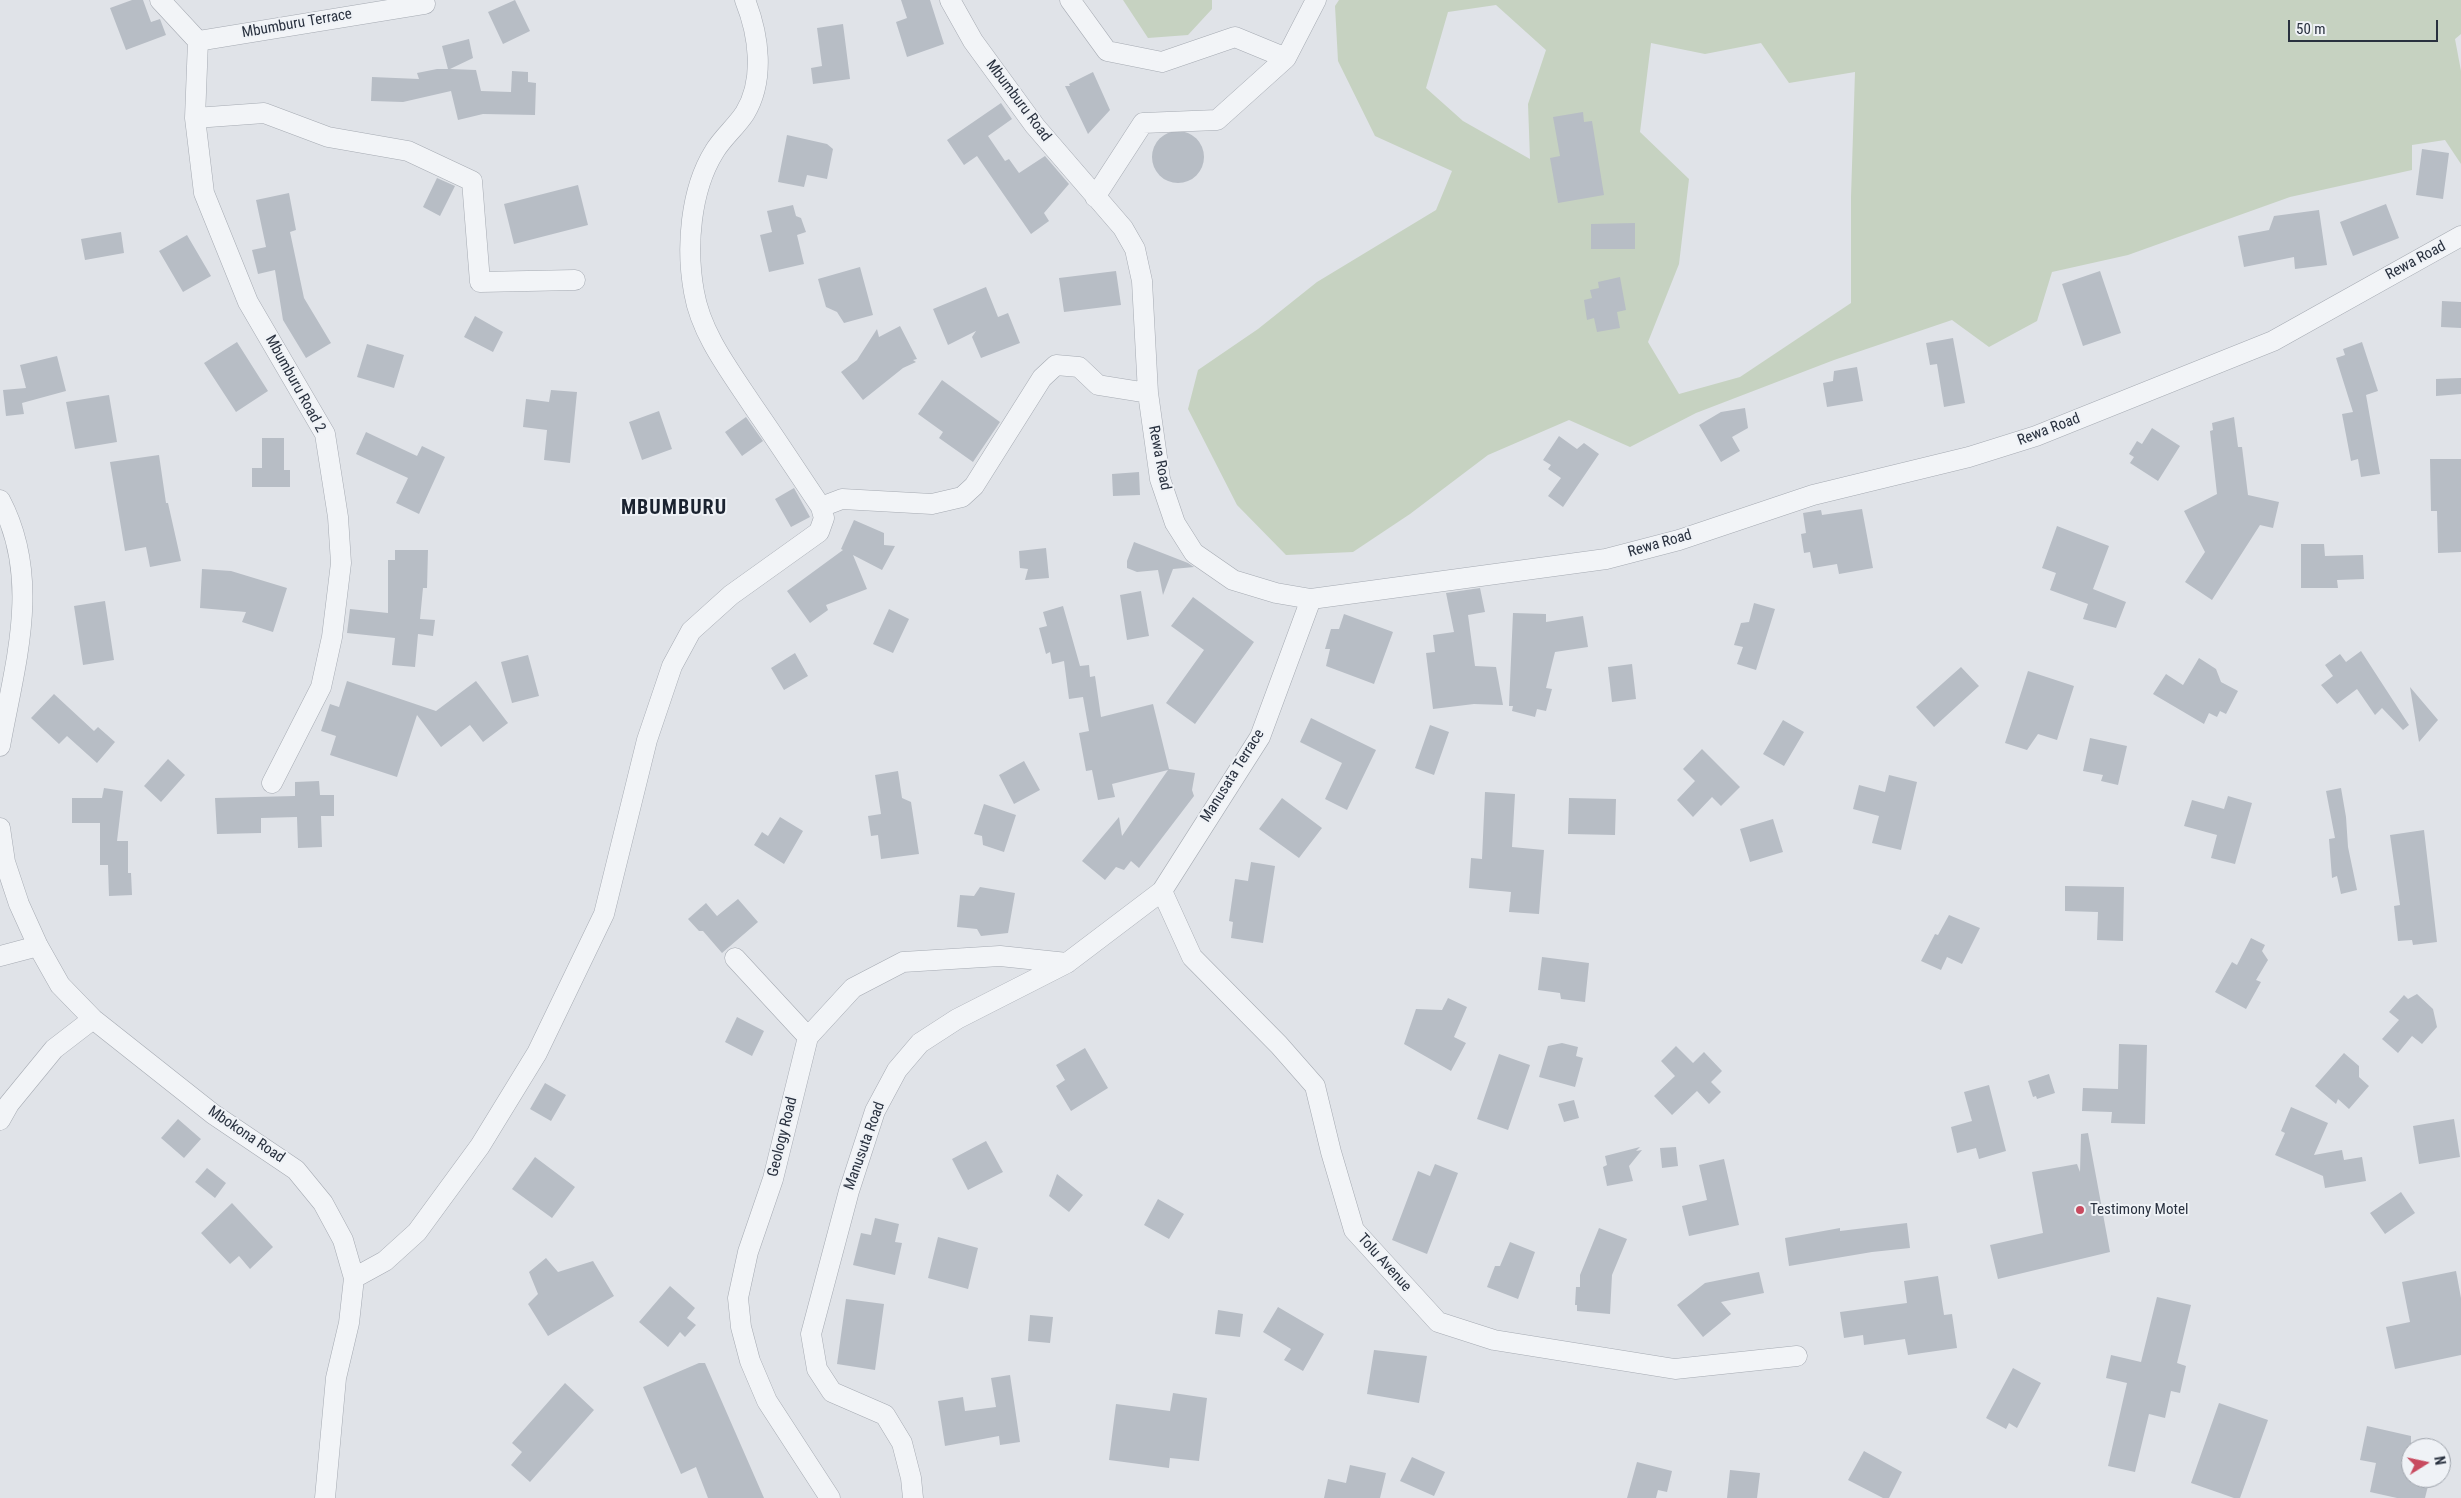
<!DOCTYPE html>
<style>
body{margin:0}
#map{position:relative;width:2461px;height:1498px;overflow:hidden;background:#e0e3e8;font-family:"Roboto Condensed",sans-serif}
canvas{display:block}
.north{position:absolute;left:2401px;top:1438px;width:50px;height:50px;box-sizing:border-box;background:#eff2f6;border:1px solid #a0a5ad;border-radius:50%;rotate:80deg;font-size:14px;font-weight:700;line-height:20px;text-align:center;color:#29313f}
.north::after{content:'';display:block;margin:auto;width:18px;height:22px;background:#c84a5f;clip-path:polygon(50% 0,100% 100%,50% 72%,0 100%)}
.scale{position:absolute;left:2288px;top:20px;width:150px;height:22px;box-sizing:border-box;border:2px solid #29313f;border-top:0;padding-left:6px;font-size:15px;line-height:18px;white-space:nowrap;color:#29313f;-webkit-text-stroke:4px #eff2f6;paint-order:stroke}
</style>
<div id="map">
<canvas width="2461" height="1498"></canvas>
<div class="north">N</div>
<div class="scale">50 m</div>
</div>
<script>
const ctx = document.querySelector('canvas').getContext('2d');
ctx.lineJoin = 'round';
function fill(path, color) { ctx.fillStyle = color; ctx.fill(path, 'evenodd'); }
function stroke(path, color, width, dash) { ctx.strokeStyle = color; ctx.lineWidth = width; ctx.lineCap = dash ? 'butt' : 'round'; ctx.setLineDash(dash || []); ctx.stroke(path); }
function drawText(font, color, halo, rows, align = 'center') {
  ctx.font = font + ' "Roboto Condensed",sans-serif'; ctx.lineWidth = 4; ctx.setLineDash([]); ctx.textBaseline = 'middle'; ctx.strokeStyle = halo; ctx.fillStyle = color; for (const [text, x, y, turn = 0] of rows) {
    ctx.save(); ctx.translate(x, y); ctx.rotate((+turn || 0) * Math.PI / 180); ctx.textAlign = isNaN(turn) ? turn : align; if (halo) ctx.strokeText(text, 0, 0); ctx.fillText(text, 0, 0); ctx.restore();
  }
}
fill(new Path2D(`
 M1123,0h89v9l-24,26 -40,3z
 M1339,0h1122v34l-6,5 6,32v93l-16,-24 -33,5v25l-122,27 -162,58 -76,17 -15,49 -48,26 -37,-27 -118,40 -138,53 -66,34 -61,-27 -81,35 -78,59 -57,38 -67,3 -49,-50 -49,-96 10,-39 60,-41 59,-47 119,-72 16,-39 -77,-35 -37,-75 -3,-55zM1496,5l50,45 -18,54 2,55 -67,-38 -37,-33 22,-76zM1651,43l54,11 56,-11 28,40 66,-11 -4,125v106l-111,74 -61,17 -31,-52 31,-78 10,-85 -49,-47z`), '#c6d2c1');
fill(new Path2D(`
 M132,0h11l8,22 9,-3 6,16 -40,15 -16,-42z
 M515,0l15,31 -27,13 -15,-32z
 M901,0h29l14,44 -37,13 -11,-35 11,-4z
 M843,24l7,55 -37,5 -2,-16 11,-2 -5,-38z
 M469,39l4,19 -23,11 26,1 5,21 30,1 1,-21 16,1v10l8,1 -1,32 -52,-1 -25,6 -7,-29 -48,11 -32,-1 1,-24 47,2 -2,-6 20,-4h11l-6,-23z
 M1093,72l17,38 -22,24 -23,-48h5l-1,-2z
 M1001,103l11,16 -24,17 17,25 4,-2 10,14 26,-17 24,28 -25,29 5,8 -18,13 -54,-78 -13,9 -17,-25z
 M1583,112l1,10 8,-1 12,74 -46,8 -8,-45 10,-2 -7,-39z
 M1152 157a26 26 0 1 1 52 0a26 26 0 1 1-52 0Z
 M787,135l40,9 6,5 -6,30 -20,-4 -3,12 -26,-5z
 M2422,149l27,4 -6,46 -27,-4z
 M437,178l18,8 -15,30 -17,-9z
 M578,185l10,40 -74,19 -10,-40z
 M289,193l7,37 -6,2 14,66 27,45 -25,15 -23,-38 -8,-50 -17,4 -6,-24 14,-3 -10,-47z
 M2386,204l13,34 -46,18 -13,-34z
 M793,205l3,11 5,2 5,14 -9,3 7,29 -35,8 -9,-37 12,-3 -5,-21z
 M2319,210l8,55 -32,4 -1,-12 -50,10 -6,-31 31,-6 5,-14z
 M1635,223v26h-44v-25z
 M121,232l3,21 -39,7 -4,-21z
 M187,235l24,41 -28,16 -24,-41z
 M860,267l13,48 -29,8 -7,-11 -11,-5 -8,-28z
 M1116,271l5,34 -57,7 -5,-34z
 M2100,271l21,62 -38,13 -21,-62z
 M1620,277l6,33 -9,2 3,16 -23,4 -3,-14 -7,2 -3,-20 8,-2 -2,-8 9,-2 -1,-6z
 M986,287l12,30 10,-4 12,30 -39,15 -9,-21 4,-6 -28,14 -15,-36z
 M2442,301l19,1v26l-20,-1z
 M475,316l28,16 -10,20 -29,-15z
 M900,326l17,33 -4,1 3,2 -13,6 -40,32 -22,-28 16,-12 20,-31 2,8z
 M1953,338l12,65 -21,4 -7,-43 -7,1 -4,-22z
 M237,342l31,49 -32,21 -32,-49z
 M2362,342l16,49 -12,4 14,79 -19,3 -3,-18 -7,2 -9,-47 11,-2 -17,-54 9,-3 -2,-6z
 M367,344l37,11 -10,33 -37,-11z
 M57,356l9,35 -44,12 2,11 -18,2 -3,-26 23,-2 -6,-23z
 M1857,367l6,34 -36,6 -4,-24 10,-2 1,-10z
 M2461,378v16l-25,2v-17z
 M942,380l58,42 -27,40 -34,-24 4,-6 -25,-18z
 M551,390l26,2 -7,71 -26,-3 3,-30 -24,-3 3,-28 23,3z
 M109,395l8,47 -42,7 -9,-47z
 M1745,408l3,20 -16,9 8,14 -19,11 -22,-37 22,-13z
 M659,411l13,38 -30,11 -13,-38z
 M746,417l17,24 -21,15 -17,-24z
 M2234,417l4,30h4l6,48 31,7 -6,26 -13,-3 -48,75 -27,-18 20,-30 -21,-41 33,-17 -7,-63 3,-1 -1,-7z
 M2152,428l28,18 -22,35 -28,-18 4,-6 -5,-3 8,-13 5,3z
 M366,432l51,24 5,-10 23,11 -26,57 -23,-11 12,-25 -52,-24z
 M1559,436l18,13 7,-6 15,11 -36,53 -15,-11 13,-18 -13,-9 3,-4 -8,-5z
 M262,438h22v32h6v17h-38v-19h10z
 M159,455l7,48h2l13,58 -31,6 -4,-20 -21,4 -15,-89z
 M2430,459h31v93l-23,1 -1,-42h-6z
 M1139,472l1,23 -27,1 -1,-22z
 M794,488l16,29 -19,10 -16,-28z
 M1862,509l11,59 -34,6 -2,-10 -24,4 -3,-16 -6,1 -3,-19 5,-1 -3,-20 18,-3 1,5z
 M854,520l30,13v12l11,1 -13,24 -29,-15 14,34 -41,16 2,5 -18,13 -23,-32 56,-41 -2,-1z
 M2057,526l52,20 -16,43 33,13 -10,26 -33,-9 5,-15 -38,-14 6,-17 -14,-5z
 M1134,542l54,21 6,4 -21,2 -10,26 -5,-25 -21,2 -10,-4v-7z
 M2301,544h23l1,12 38,-1 1,24 -27,1 1,8h-37z
 M1046,548l3,30 -24,2 3,-11 -8,-1 -1,-17z
 M395,550h33l-1,38h-4l-3,31 15,1 -2,16 -15,-2 -3,33 -23,-2 3,-27 -48,-5 3,-24 38,4v-53h7z
 M202,569l29,2 56,17 -14,44 -31,-10 4,-10 -46,-4z
 M1480,588l5,24 -17,3 7,51 21,1 7,38 -29,-1 -41,5 -7,-56 9,-1 -2,-17 21,-3 -8,-39z
 M1141,591l8,45 -22,4 -7,-45z
 M1193,597l61,45 -59,82 -29,-21 38,-53 -33,-24z
 M105,601l9,59 -31,5 -9,-59z
 M1754,603l21,6 -19,61 -19,-6 6,-17 -9,-2 7,-22 8,-1z
 M1063,606l17,60 9,-1 1,12 5,-1 6,41 52,-13 16,65 26,4 -3,17 2,6 -55,72 -8,-7 -7,9 -8,-3 -11,13 -23,-19 37,-44 3,19 46,-66 -56,14 3,13 -17,3 -6,-30 -6,1 -7,-38 10,-2 -6,-34 -14,2 -5,-38 -12,3 -2,-12 -4,2 -7,-26 8,-2 -4,-14z
 M889,609l20,10 -16,34 -20,-9z
 M1513,613l33,1v8l37,-6 5,31 -33,5 -9,36 6,1 -6,22 -9,-2 -2,8 -23,-6 1,-5h-4z
 M1344,614l49,18 -19,52 -48,-18 4,-17h-5l6,-20h8z
 M2361,651l48,74 -6,5 -21,-22 -7,7 -18,-26 -20,15 -16,-19 12,-9 -8,-11 15,-11 6,8z
 M795,653l13,23 -24,14 -13,-22z
 M528,655l11,41 -27,7 -11,-41z
 M2199,658l17,11 5,13 17,9 -12,23 -6,-3 -3,6 -8,-4 -5,11 -51,-30 13,-20 17,11z
 M1632,664l4,35 -24,3 -4,-35z
 M1961,667l18,19 -45,41 -18,-20z
 M2028,671l46,15 -17,54 -19,-6 -11,16 -22,-7z
 M347,681l89,30 40,-30 32,42 -25,19 -13,-17 -29,22 -24,-32 -20,62 -67,-22 6,-19 -15,-5 9,-27 9,3z
 M2410,687l28,33 -19,22z
 M54,694l40,37 4,-4 17,15 -18,21 -30,-27 -8,8 -28,-26z
 M1311,718l65,32 -29,60 -22,-11 17,-36 -42,-21z
 M1783,720l21,12 -20,34 -21,-12z
 M1430,725l19,7 -15,43 -19,-7z
 M2090,738l37,8 -9,39 -17,-4 2,-6 -20,-4z
 M1702,749l38,38 -19,19 -9,-9 -19,20 -16,-17 18,-19 -12,-12z
 M168,759l17,16 -24,27 -17,-16z
 M1024,761l16,29 -26,14 -15,-29z
 M898,771l4,27 9,4 8,52 -38,5 -3,-24 -7,1 -3,-20 13,-2 -6,-39z
 M1889,775l28,7 -16,68 -29,-7 7,-27 -26,-7 6,-24 26,7z
 M319,781l1,14h14v21h-13l1,31 -24,1 -1,-31 -36,1v15l-44,1 -2,-36 80,-2v-14z
 M104,788l19,3 -6,50h11v32h3l1,22 -23,1 -1,-31h-8v-42h-28v-25h30z
 M2341,788l5,29 2,30 9,43 -16,4 -4,-18 -5,2 -3,-39 6,-1 -9,-47z
 M1485,792l30,2 -3,53 32,3 -5,64 -30,-2 2,-20 -42,-4 2,-30 11,1z
 M2228,796l24,7 -17,61 -24,-6 6,-23 -33,-9 8,-26 32,9z
 M1282,798l40,30 -23,30 -40,-29z
 M1569,798l47,1 -1,36 -47,-1z
 M984,804l32,11 -12,37 -21,-7 -1,-9 -8,-2z
 M780,817l23,14 -19,33 -30,-19 8,-13 6,4z
 M1773,819l10,33 -33,10 -10,-33z
 M2424,830l13,112 -24,3 -1,-5 -14,1 -4,-35 6,-1 -10,-70z
 M1251,862l24,4 -12,77 -32,-5 2,-16 -4,-1 6,-42 13,2z
 M2065,886l59,1 -1,54 -26,-1 1,-28 -33,-1z
 M980,887l35,6 -7,40 -27,3 -4,-7 -20,-2 3,-32 14,1z
 M738,899l20,23 -36,31 -19,-22h-4l-11,-12 18,-16 11,13z
 M1949,915l31,13 -18,36 -15,-7 -6,13 -20,-9 14,-27 3,1z
 M2251,938l14,7 -3,6 6,9 -12,20 5,2 -15,27 -31,-17 17,-30 5,3z
 M1542,957l47,6 -4,39 -24,-3 -1,-6 -22,-3z
 M2417,994l16,15 4,18 -15,17 -10,-8 -14,17 -16,-14 17,-19 -10,-8 15,-17 4,4z
 M1448,998l19,9 -13,30 12,6 -15,28 -47,-27 12,-35 26,1z
 M737,1017l27,14 -12,25 -27,-14z
 M1562,1043l16,4 -2,9 7,2 -8,29 -36,-10 9,-31z
 M2119,1044l28,1 -2,79 -34,-1 1,-11 -30,-1 1,-23 35,1z
 M1676,1046l17,17 11,-11 18,19 -11,11 10,10 -12,12 -12,-13 -25,24 -18,-19 21,-20 -14,-15z
 M1085,1048l23,40 -37,23 -15,-25 9,-6 -9,-15z
 M2344,1053l15,13v11l10,9 -20,23 -11,-10 -2,5 -21,-18z
 M1499,1054l31,11 -22,65 -31,-11z
 M2049,1074l6,19 -18,6 -1,-3 -3,1 -5,-16z
 M545,1083l21,12 -15,26 -21,-12z
 M1989,1085l17,66 -27,8 -3,-11 -19,5 -6,-26 21,-6 -8,-29z
 M1574,1100l5,18 -15,4 -6,-18z
 M2291,1107l37,16 -14,32 28,-5 2,10 18,-3 4,24 -41,7 -2,-12 -48,-21 10,-22 -4,-2z
 M178,1119l23,20 -17,19 -23,-20z
 M2454,1119l6,38 -41,7 -6,-38z
 M2088,1133l22,119 -112,27 -8,-34 53,-12 -11,-61 45,-8 3,8 1,-38z
 M986,1141l17,31 -35,18 -16,-31z
 M1640,1147l-4,4 6,-1 -13,16 4,15 -26,5 -4,-19 4,-2 -2,-9z
 M1676,1147l2,19 -16,2 -2,-20z
 M535,1157l40,30 -23,31 -40,-29z
 M1724,1159l15,66 -50,11 -7,-30 25,-6 -8,-35z
 M1435,1164l23,9 -31,81 -35,-14 26,-69 12,5z
 M207,1168l19,15 -11,15 -20,-16z
 M1057,1174l26,21 -14,17 -20,-16z
 M2401,1192l14,21 -30,21 -15,-21z
 M1158,1199l26,15 -15,25 -25,-14z
 M232,1203l41,44 -23,22 -11,-13 -9,8 -29,-31z
 M875,1218l24,6 -4,18 7,1 -7,32 -42,-10 8,-32 10,2z
 M1907,1223l3,25 -38,4 -83,14 -4,-28 55,-10v3z
 M1599,1228l28,11 -15,36 -2,39 -33,-3v-6h-2l1,-18h4v-12z
 M938,1237l40,11 -10,41 -40,-11z
 M1510,1242l25,10 -17,47 -31,-12 8,-21h5z
 M546,1258l12,14 35,-11 21,35 -66,40 -20,-32 10,-10 -9,-22z
 M2456,1271l5,27v57l-66,14 -9,-42 24,-5 -8,-40z
 M1759,1272l5,21 -43,9 10,12 -28,23 -26,-32 28,-22z
 M1938,1276l6,39 8,-1 5,34 -49,7 -3,-16 -41,6 -1,-10 -19,3 -4,-26 67,-9 -3,-22z
 M670,1286l25,22 -8,10 9,7 -11,12 -5,-5 -12,15 -29,-25z
 M2157,1297l34,8 -14,58 9,3 -6,27 -9,-2 -6,27 -16,-4 -14,58 -27,-6 19,-83 -21,-5 5,-23 30,7z
 M846,1299l38,5 -9,66 -38,-6z
 M1278,1307l46,27 -21,37 -19,-11 7,-11 -28,-17z
 M1218,1310l25,4 -3,23 -25,-3z
 M1030,1315l23,2 -3,26 -22,-2z
 M1374,1350l53,6 -8,47 -52,-9z
 M699,1363h6l59,135h-56l-12,-31 -15,7 -38,-87z
 M2013,1368l28,15 -24,45 -8,-5 -3,6 -20,-11z
 M1010,1375l10,67 -20,3 -1,-9 -54,10 -7,-45 25,-4 2,14 31,-4 -5,-29z
 M565,1383l29,27 -64,72 -19,-17 11,-13 -10,-9z
 M1173,1393l34,5 -8,63 -29,-3 -1,10 -60,-8 7,-56 54,7z
 M2219,1403l49,17 -28,78h-6l-43,-15z
 M2367,1426l44,10v42h19l-5,20h-28l-27,-6 6,-29 -16,-3z
 M1864,1451l38,21 -13,26h-6l-35,-18z
 M1412,1457l33,15 -11,24 -34,-15z
 M1637,1462l35,9 -5,21 -9,-2 -2,8h-29z
 M1350,1465l36,8 -6,25h-56l4,-19 18,4z
 M1730,1470l30,3 -3,25h-30z`), '#b7bdc5');
const minor = new Path2D(`
 M160,0l38,41 -3,77 9,75 44,109 77,132 13,83 3,46 -9,74 -11,50 -49,96
 M950,0l23,41 62,85 88,102 12,21 7,32 6,112 12,86 15,44 19,30 39,27 43,13 35,6 295,-40 73,-19 134,-45 156,-38 67,-21 237,-95 188,-105
 M1070,0l37,51 55,11 73,-25 51,21
 M198,41l227,-37
 M195,118l69,-5 64,24 80,14 64,30 8,101 95,-2
 M1095,197l48,-74 74,-3 69,-62 30,-58
 M0,500c42,79 15,163 0,246
 M821,507l21,-8 90,5 30,-7 12,-11 68,-108 14,-13 23,2 19,18 50,8
 M0,828l5,34 14,42 19,42 22,39 33,34 120,95 83,56 27,33 20,37 11,38 -5,45 -13,55 -11,120
 M1162,891l30,66 87,88 36,41 16,66 23,78 84,92 56,18 181,29 122,-13
 M0,956l38,-10
 M735,958l73,79
 M0,1120l9,-16 45,-55 39,-30
 M354,1278l31,-17 32,-29 63,-86 57,-93 67,-139 43,-174 25,-74 19,-35 40,-36 88,-63 5,-14 -3,-11c-23,-34 -45,-68 -68,-101 -23,-35 -52,-72 -59,-114 -8,-44 -4,-101 20,-140 8,-14 22,-25 31,-39 20,-33 14,-78 0,-113
 M830,1498l-63,-97 -17,-40 -9,-34 -3,-29 10,-46 25,-73 35,-142 45,-49 50,-26 97,-6 67,7
 M913,1498l-2,-20 -9,-35 -17,-28 -53,-23 -15,-23 -6,-35 38,-143 26,-80 22,-41 23,-27 37,-24 110,-56 95,-72 98,-154 51,-138`);
stroke(minor, '#a5aab2', 21);
stroke(minor, '#f2f4f7', 20);
for (const [x, y, r, color] of [
 [2080,1210,5,"#c84a5f"]
]) { const dot = new Path2D(); dot.arc(x, y, r, 0, 2 * Math.PI); ctx.fillStyle = color; ctx.fill(dot); stroke(dot, '#eff2f6', 2); }
drawText('15px', '#29313f', '#eff2f6', [
 ["Mbumburu Terrace",297,24,-10],
 ["Mbumburu Road",1018,101,53],
 ["Rewa Road",2416,261,-28],
 ["Mbumburu Road 2",295,384,61],
 ["Rewa Road",2049,430,-21],
 ["Rewa Road",1159,458,79],
 ["Rewa Road",1660,544,-16],
 ["Manusata Terrace",1233,776,-58],
 ["Mbokona Road",246,1135,34],
 ["Geology Road",783,1137,-76],
 ["Manusuta Road",865,1146,-70],
 ["Tolu Avenue",1384,1263,48]
]);
drawText('15px', '#29313f', '#eff2f6', [
 ["Testimony Motel",2090,1210]
], 'left');
ctx.letterSpacing = '1px';
drawText('bold 20px', '#1b2330', '#eff2f6', [
 ["MBUMBURU",674,509]
]);
ctx.letterSpacing = '0px';
</script>
